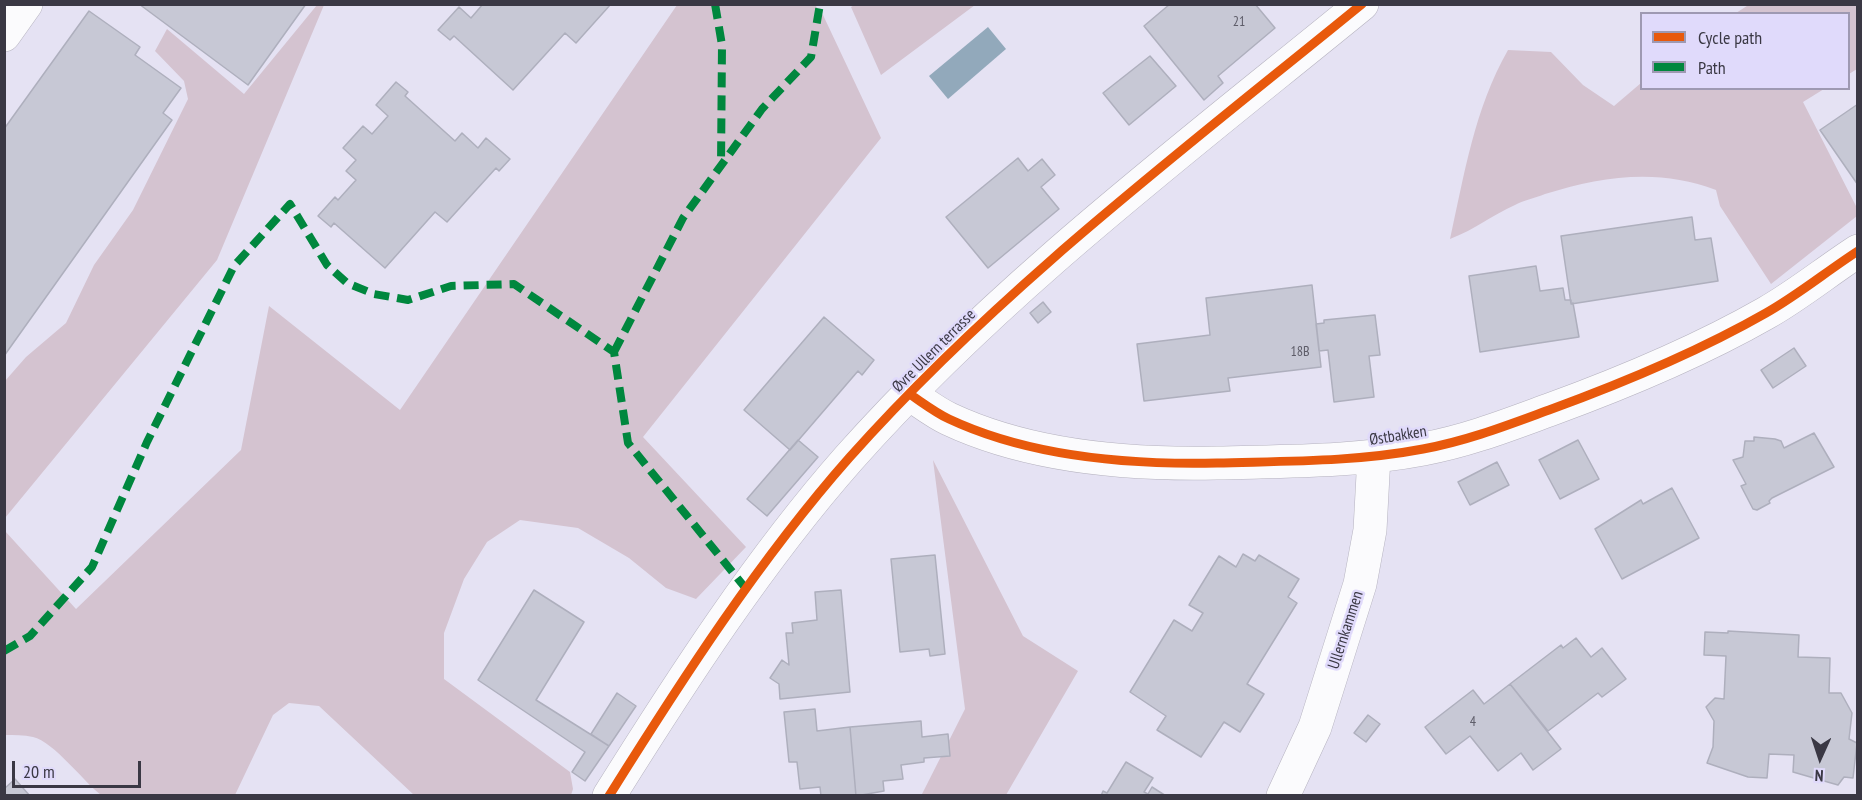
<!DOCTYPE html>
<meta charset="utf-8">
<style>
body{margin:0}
#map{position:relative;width:1862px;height:800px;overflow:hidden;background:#e5e2f3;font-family:"PT Sans Narrow",sans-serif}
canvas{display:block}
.frame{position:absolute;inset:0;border:6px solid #3a3844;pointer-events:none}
.legend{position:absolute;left:1640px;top:12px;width:210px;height:78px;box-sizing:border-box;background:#e0dafb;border:2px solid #9e99b2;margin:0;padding:8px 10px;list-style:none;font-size:18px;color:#3a3844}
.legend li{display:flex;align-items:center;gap:12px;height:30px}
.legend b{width:30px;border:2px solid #9e99b2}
.north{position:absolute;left:1790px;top:728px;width:60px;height:60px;-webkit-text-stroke:4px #e0dafb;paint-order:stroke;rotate:183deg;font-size:16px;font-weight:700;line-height:24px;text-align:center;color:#3a3844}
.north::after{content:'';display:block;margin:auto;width:21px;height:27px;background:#3a3844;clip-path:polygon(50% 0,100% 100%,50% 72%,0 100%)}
.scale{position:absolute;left:12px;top:761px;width:129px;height:27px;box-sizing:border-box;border:3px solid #3a3844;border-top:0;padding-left:8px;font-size:18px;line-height:21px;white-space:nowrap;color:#3a3844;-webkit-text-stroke:4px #e0dafb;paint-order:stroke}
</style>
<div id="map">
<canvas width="1862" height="800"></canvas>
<div class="frame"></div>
<ul class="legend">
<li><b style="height:8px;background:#e8590c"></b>Cycle path</li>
<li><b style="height:8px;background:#00873e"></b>Path</li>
</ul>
<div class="north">N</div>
<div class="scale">20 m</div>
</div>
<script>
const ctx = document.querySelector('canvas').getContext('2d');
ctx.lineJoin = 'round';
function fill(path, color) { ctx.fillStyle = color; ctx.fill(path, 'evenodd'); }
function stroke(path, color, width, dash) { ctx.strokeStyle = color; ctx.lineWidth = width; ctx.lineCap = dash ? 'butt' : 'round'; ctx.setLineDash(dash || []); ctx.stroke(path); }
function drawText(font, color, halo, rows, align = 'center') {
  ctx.font = font + ' "PT Sans Narrow",sans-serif'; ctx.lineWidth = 5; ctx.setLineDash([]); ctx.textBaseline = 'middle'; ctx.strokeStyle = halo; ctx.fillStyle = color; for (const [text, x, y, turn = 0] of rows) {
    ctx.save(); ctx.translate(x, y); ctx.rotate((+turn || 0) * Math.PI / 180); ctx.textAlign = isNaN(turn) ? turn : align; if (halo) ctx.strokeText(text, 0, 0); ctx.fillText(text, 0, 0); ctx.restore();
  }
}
fill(new Path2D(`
 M856,4h119v1l-94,70 -30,-68z
 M1750,4l107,1v64l-8,5 -1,-60 -112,-1z
 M317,5h7l-107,255 -212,258v-137l21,-24 40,-34 28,-58 39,-55 55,-111 -4,-18 -29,-30 12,-22 77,65z
 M677,5h138l8,10 58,123 -238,299 103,110 -50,52 -30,-11 -37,-30 -51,-30 -58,-8 -33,22 -23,37 -20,54v46l126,93 3,17 -2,6h-157l-95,-89 -30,-3 -16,12 -38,80h-134c-18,-14 -47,-53 -68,-58 -9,-2 -19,-2 -28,-2v-204l71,78 165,-159 28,-144 131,104z
 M1508,50l43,2 32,33 31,21 27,-23 1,5 182,1 -21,13 54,106v8l-86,68 -51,-78 -4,-16c-57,-22 -114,-14 -171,4 -10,4 -21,6 -30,11 -23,10 -39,24 -65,34 15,-67 24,-129 58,-189z
 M933,460l90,176 55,35 -72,124 -85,1 44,-87z`), '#d4c3d0');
fill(new Path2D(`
 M988,27l18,22 -58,50 -19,-23z`), '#92a9bb');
const building = new Path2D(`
 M139,4h167l-58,81z
 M483,4h128l-35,39 -11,-10 -52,57 -59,-54 -4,4 -12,-10 21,-23 12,11z
 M1170,4h85l20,24 -57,48 5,7 -19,17 -60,-74z
 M89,11l51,36 -5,8 46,33 -18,25 9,7 -168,236v-227z
 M1150,56l26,30 -47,39 -26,-32z
 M396,82l12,10 -3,4 50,45 7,-8 16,15 8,-10 24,21 -11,12 -3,-3 -49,54 -12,-10 -50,56 -51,-45 -3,4 -13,-11 17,-19 3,3 18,-20 -10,-9 10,-11 -13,-12 20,-22 9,8 16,-18 -12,-11z
 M1858,104v81l-38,-55z
 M1018,158l10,13 14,-12 13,16 -14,12 18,22 -71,59 -42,-51z
 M1692,217l3,23 16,-2 7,43 -147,23 -10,-68z
 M1536,266l4,25 23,-3 2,12h6v4l2,-1 6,34 -99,15 -11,-76z
 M1312,285l9,82 -93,11 2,13 -86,10 -7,-57 73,-9 -4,-37z
 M1043,302l8,10 -13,11 -8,-10z
 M1375,315l5,40 -11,1 5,41 -40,5 -6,-52 -9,1 -3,-27 8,-1v-3z
 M824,317l50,43 -12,15 -4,-4 -68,79 -46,-40z
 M1794,348l12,18 -33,22 -12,-18z
 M1814,433l20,34 -62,31 -3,3 1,2 -13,7 -4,-1 -12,-23 5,-2 -13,-24 10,-3 2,-16h9v-4l21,2 6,2 3,7z
 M798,440l20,17 -51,59 -20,-17z
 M1578,440l21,39 -39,20 -21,-39z
 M1497,462l12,23 -39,20 -12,-23z
 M1672,488l27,50 -77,41 -27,-50 46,-29 2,4z
 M1243,554l12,7 4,-6 40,24 -11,18 9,6 -50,81 17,10 -24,38 -16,-10 -23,35 -44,-27 9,-14 -36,-24 44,-72 18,11 11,-18 -14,-8 30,-49 17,11z
 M935,555l10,99 -15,2 -1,-7 -29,3 -9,-93z
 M534,590l50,32 -48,78 73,46 -24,35 -13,-9 13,-20 -107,-72z
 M841,590l9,102 -70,7 -1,-15 -9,-6 12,-18 7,5 -3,-32h7l-1,-10 25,-3 -2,-28z
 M1728,631l71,4 -1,22 32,1 -1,35h12l11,20 -3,26 8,4 -4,35 -9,-1 -6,8 -45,-13 1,-17 -25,-1 -2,24 -19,-1 -41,-14 6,-16 1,-26 -8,-14 9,-9 9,1 2,-43 -22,-1 1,-23 23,1z
 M1576,638l15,19 11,-9 24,31 -24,18 -4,-4 -50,38 -38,-47 51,-39 2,3z
 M1510,684l51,65 -28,21 -12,-17 -23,18 -28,-35 -24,18 -21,-27 48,-37 11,14z
 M617,693l19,13 -27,40 -18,-12z
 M815,709l2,22 33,-4 6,69h-35l-1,-9 -20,2 -3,-27h-8l-5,-50z
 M1368,715l12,9 -14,18 -12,-9z
 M921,721l1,16 26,-3 2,22 -26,2v4l-23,3 2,14 -20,2 1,10 -28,5 -6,-69z
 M1126,762l27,16 -9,14 4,2 4,-7 14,9h-65l2,-5 4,2z
 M15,779l15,17h-26v-7z`);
fill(building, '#c7c8d5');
stroke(building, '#aeafbd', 1.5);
const minor = new Path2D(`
 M4,35l22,-31
 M911,395c12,8 25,18 38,24 81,38 179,46 268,44 69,-2 138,-1 206,-14 44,-8 85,-24 126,-39 74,-27 147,-57 217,-97 32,-18 61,-42 92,-62
 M609,796c72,-115 150,-236 240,-338 151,-170 338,-311 513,-454
 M1283,796l32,-69 45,-143 10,-54 4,-74`);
stroke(minor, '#b5b2bf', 34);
stroke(minor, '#fbfbfd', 33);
stroke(new Path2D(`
 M715,4l7,41 -1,121
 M614,352l69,-134 79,-109 49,-52 9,-53
 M4,651l26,-15 62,-69 55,-125 87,-176 56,-62 37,61 20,18 27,11 34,6 43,-14 63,-2 100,68 14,91 119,147`), '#00873e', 8, [15, 8]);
stroke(new Path2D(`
 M911,395c12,8 25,18 38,24 81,38 179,46 268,44 69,-2 138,-1 206,-14 44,-8 85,-24 126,-39 74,-27 147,-57 217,-97 32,-18 61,-42 92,-62
 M609,796c72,-115 150,-236 240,-338 151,-170 338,-311 513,-454`), '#e8590c', 9);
drawText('14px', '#5d5c68', null, [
 ["21",1239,22],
 ["18B",1300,352],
 ["4",1473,722]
]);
drawText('16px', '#3a3844', '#e0dafb', [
 ["Øvre Ullern terrasse",934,351,-45],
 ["Østbakken",1398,436,-9],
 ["Ullernkammen",1346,630,-72]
]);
</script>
